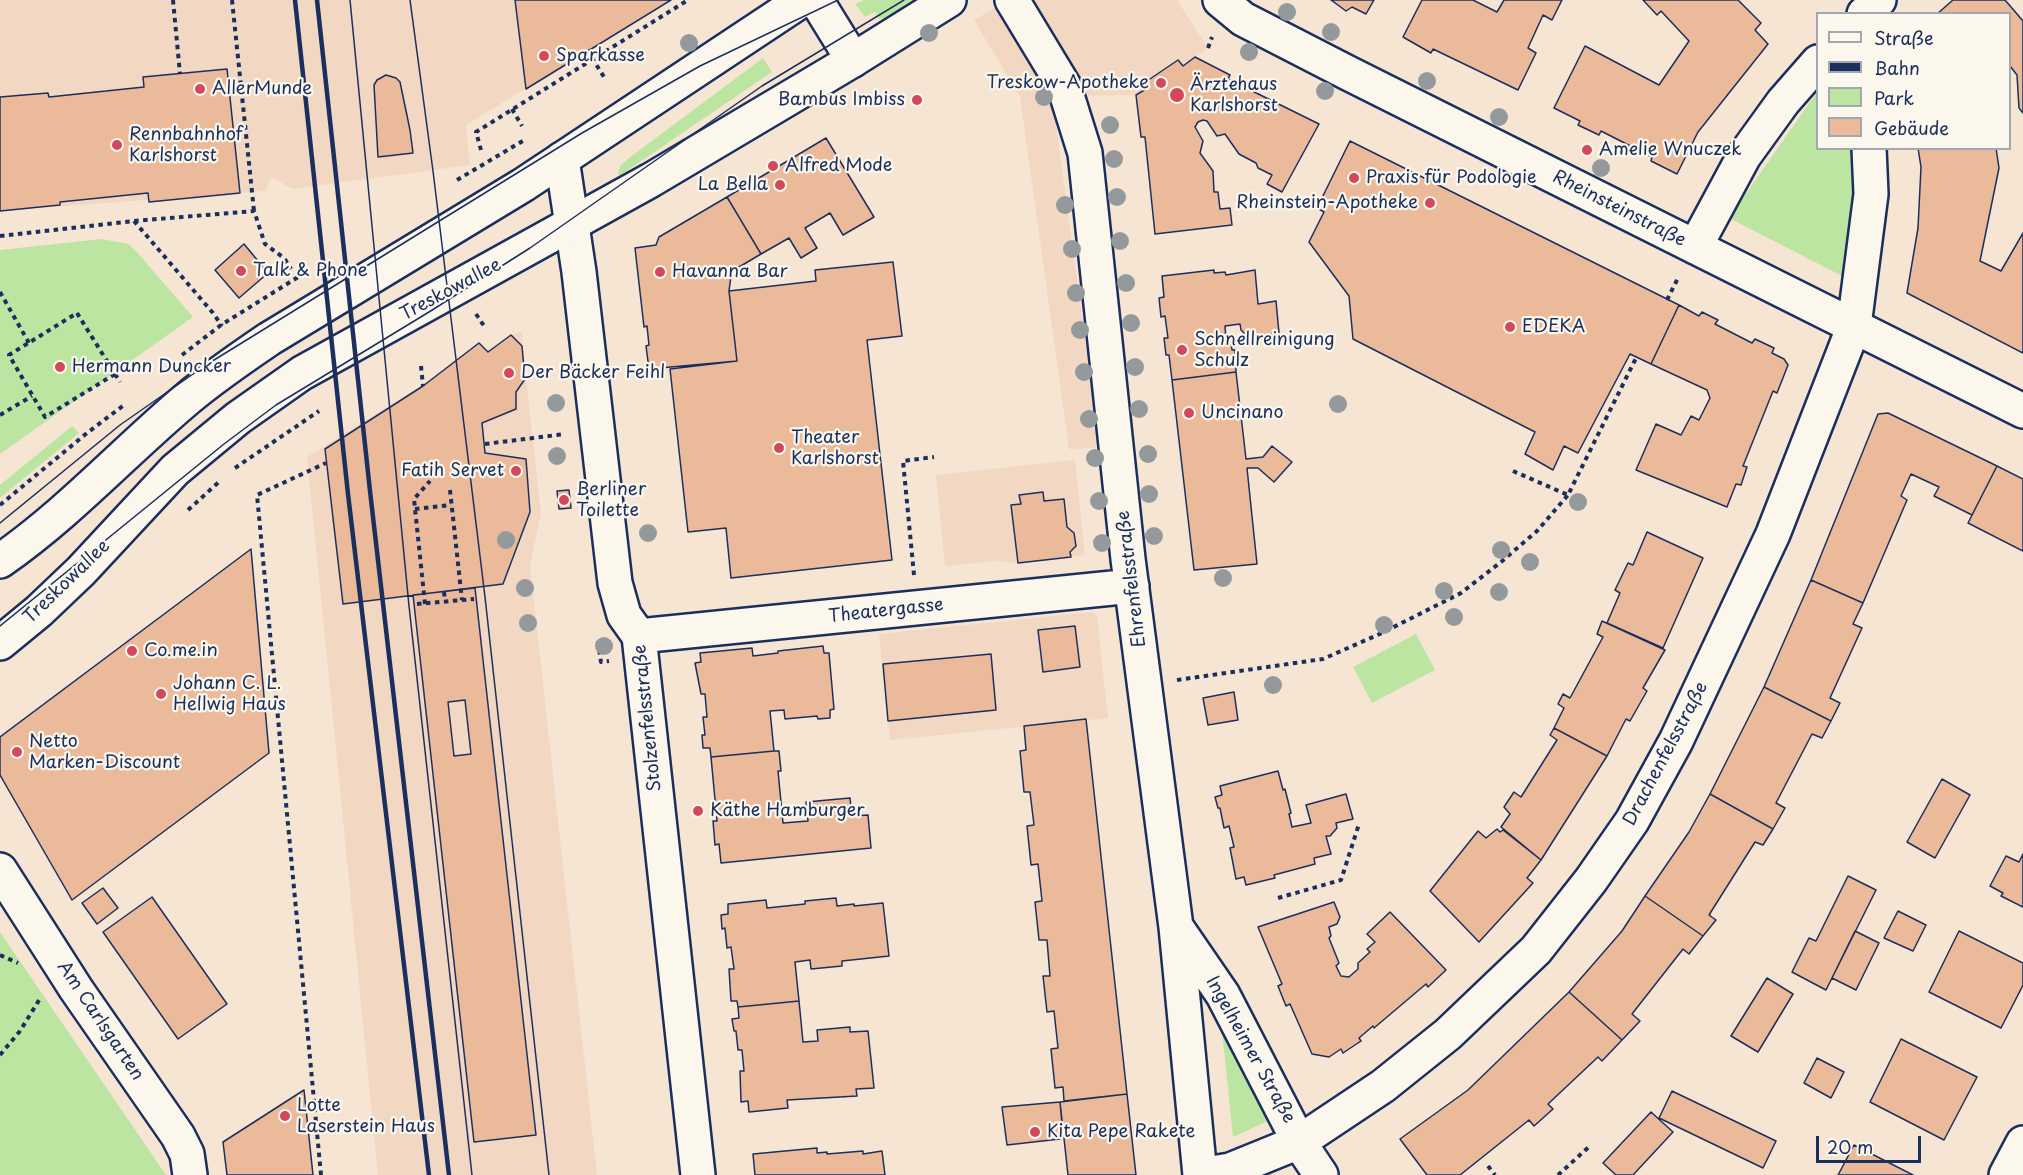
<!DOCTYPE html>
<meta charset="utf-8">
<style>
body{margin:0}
#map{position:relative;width:2023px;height:1175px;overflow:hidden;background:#f6e5d3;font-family:"Playpen Sans",sans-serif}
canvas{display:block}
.legend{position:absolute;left:1816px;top:12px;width:195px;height:138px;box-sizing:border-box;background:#fbf7ec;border:2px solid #a1a7b3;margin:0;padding:8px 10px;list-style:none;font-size:18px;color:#1b2f5e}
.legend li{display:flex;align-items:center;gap:12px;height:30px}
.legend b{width:30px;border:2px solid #a1a7b3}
.scale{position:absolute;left:1816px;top:1136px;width:105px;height:27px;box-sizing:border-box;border:3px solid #1b2f5e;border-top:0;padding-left:8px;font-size:18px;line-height:21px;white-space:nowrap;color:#1b2f5e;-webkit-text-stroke:4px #fbf7ec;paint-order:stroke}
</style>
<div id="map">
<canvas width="2023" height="1175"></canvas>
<ul class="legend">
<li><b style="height:8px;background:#fbf7ec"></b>Straße</li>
<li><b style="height:8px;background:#1b2f5e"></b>Bahn</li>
<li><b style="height:16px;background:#bce5a2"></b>Park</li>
<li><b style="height:16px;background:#eaba9a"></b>Gebäude</li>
</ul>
<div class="scale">20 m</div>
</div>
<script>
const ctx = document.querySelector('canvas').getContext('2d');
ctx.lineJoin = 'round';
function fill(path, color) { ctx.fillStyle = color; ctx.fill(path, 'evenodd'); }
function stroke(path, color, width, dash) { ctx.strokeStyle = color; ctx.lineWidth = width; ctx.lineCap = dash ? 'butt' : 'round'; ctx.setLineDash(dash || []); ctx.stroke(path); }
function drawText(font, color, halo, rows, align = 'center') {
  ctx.font = font + ' "Playpen Sans",sans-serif'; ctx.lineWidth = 4.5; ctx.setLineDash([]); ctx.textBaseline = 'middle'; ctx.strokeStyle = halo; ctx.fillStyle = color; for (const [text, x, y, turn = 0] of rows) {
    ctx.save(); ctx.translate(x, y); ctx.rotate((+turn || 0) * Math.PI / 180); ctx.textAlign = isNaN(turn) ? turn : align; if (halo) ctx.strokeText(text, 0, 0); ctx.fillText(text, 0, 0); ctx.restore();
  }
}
fill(new Path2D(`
 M0,0h671l-205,125 4,40 -178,24 -20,-12 -7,14 -265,20z
 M1008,0h169l31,48 -25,18 -5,-6 -34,23 2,6 -10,6 -84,1 48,352 -31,1 -49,-352 -46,-77z
 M521,331l20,182 -11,53 67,609h-219l-71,-718 129,-81 43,-33 9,9 23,-17z
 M1075,460l10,95 -67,8 -23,-2 -50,5 -9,-91z
 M1092,612l5,5 11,101 -218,22 -11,-106z`), '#f2d8c2');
fill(new Path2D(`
 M864,0h53l-31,18 -7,1 -4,-7 -10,5 -10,-13z
 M763,58l9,14 -153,104 -1,-4 3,-7 8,-7z
 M1817,92l1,56 38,1 1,53 -11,76 -117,-60z
 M102,239l26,5 8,7 57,66 -193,137v-204z
 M72,426l7,7 -79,65v-13z
 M1416,634l19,36 -63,33 -19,-36z
 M0,932l166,243h-166z
 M1221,1021l49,99 -37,17z`), '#bce5a2');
const building = new Path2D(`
 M515,0h156l-145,89z
 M1331,0h43l-8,14 -14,-7 -6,4z
 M1422,0h51l24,12 7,-12h58l-10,20 -9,-5 -15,33 8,5 -18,37 -85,-41 -2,4 -28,-16z
 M1643,0h95l23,23 -6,7 13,14 -70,88 -21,42 -26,-13 1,-4 -51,-26 -2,4 -21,-10 2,-4 -26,-13 31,-62 74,39 30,-44 -28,-30 -4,4z
 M1953,0h52l18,21v92l-4,-5 -2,-33 -7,-9v-52h-73z
 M1195,57l35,18 -2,4 91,45 -37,68 -15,-8 5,-9 -14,-7 -2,-5 -17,-9 -14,-20 -8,2 -10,-15 -4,-1 -5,2 -3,5 8,14 -3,12 13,18 1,21h4l2,17 10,-1 2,17 -77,9 -10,-97h-4l-5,-42 10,-6 -2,-6 34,-23 5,6z
 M227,69l13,124 -91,9 -1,-9 -88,9v3l-60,6v-114l48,-4 1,4 95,-10 -1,-10z
 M386,75l10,3 4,4 10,48 3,23 -35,4 -4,-72 3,-5z
 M826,138l48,79 -31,18 -13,-22 -25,15 12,20 -16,10 -12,-20 -28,16 -34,-57z
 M1350,141l329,164 -28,59 -21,-10 -52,99 -14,-7 -11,24 -28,-16 10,-22 -182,-93 -4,-43 -40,-54 15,-30 -7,-4z
 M1918,148h78l3,20 -19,93 21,10 22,-38v120l-116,-60 11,-65 3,-61z
 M727,197l34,57 -32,19 2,3 -2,15 8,70 -88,8 -3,-23 3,-1 -2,-19 -3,1 -9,-79 21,-3 3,-8z
 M244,244l24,29 -29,25 -24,-28z
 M893,262l9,74 -35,4 25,220 -161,18 -5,-50 -38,4 -18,-163 67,-8 -8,-70 87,-10 -1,-11z
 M1214,270v3l11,-1 1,3 29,-5 3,34 18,-3 3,32 -30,5 -8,-8 -1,-6 -15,2 1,14 5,2 1,8h3l1,22 -64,8 -3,-25h-3l-2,-17h4l-3,-22 -4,1 -2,-19 5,-1 -2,-21z
 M1679,305l20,11 3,-4 16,8 -3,4 37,19 3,-4 19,9 -2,5 12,6 4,6 -11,28 -4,-2 -30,75 4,1 -6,18 -5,-1 -9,23 -91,-37 20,-46 25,11 10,-19 8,4 11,-22 -3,-8 -56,-26z
 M511,335l11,11 3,33 -9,13v17l-34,14 3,30 41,6 4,53 -27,72 -160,20 -18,-155 98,-63 56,-43 9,9z
 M1236,372l10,87 17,-2 9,-11 20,16 -18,20 -16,-14h-11l10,96 -63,6 -22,-190z
 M1888,413l109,53 -25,49 -38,-19 5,-9 -28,-13 -10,22 6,4 -44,103 -52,-23 67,-166z
 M1997,466l26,13v72l-55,-28z
 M569,490l2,18 -12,1 -2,-18z
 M1043,492l1,9 20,-2 3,28 7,6 2,13 -6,6 1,5 -53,6 -7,-58 10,-1 -2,-9z
 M1647,532l56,26 -40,90 -56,-25 13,-30 -5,-3 13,-27 5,2z
 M251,549l18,204 -197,147 -72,-125v-38z
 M1811,580l52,23 -10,21 9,4 -32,70 10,5 -9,18 -67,-34z
 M475,588l61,547 -62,7 -61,-547z
 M1602,621l63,29 -22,38 4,3 -17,30 -4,-2 -19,37 -53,-28 10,-20 -6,-4 5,-10 7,4 33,-61 -6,-3z
 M1075,626l5,41 -37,5 -5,-42z
 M823,646l1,7h5l5,56 -4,1v8l-12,1 -1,-3 -32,3 -1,-9 -14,1 4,40 -63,6 -1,-9h-7l-1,-13h3l-2,-18h4l-2,-23h-4l-6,-31 6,-1 -1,-9 52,-5 1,8 25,-3v-2z
 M991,654l5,56 -108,11 -5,-57z
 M1764,687l67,34 -9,17 -10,-4 -36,69 9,5 -12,21 -63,-35z
 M1234,692l4,28 -30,5 -5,-27z
 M465,700l6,54 -17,2 -6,-54z
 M1086,719l41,375 -63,7 -1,-14 -8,1 -4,-39 7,-1 -4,-37 -7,1 -4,-36h7l-3,-36h-8l-4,-38 7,-1 -4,-37 -7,1 -4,-39 7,-1 -4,-33h-6l-4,-41 6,-1 -2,-24z
 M1554,728l53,28 -66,104 -40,-33 9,-13 -6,-7 10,-15 7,5 36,-57 -7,-5z
 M774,751h5l2,20h-3l5,52 25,-2 -2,-19 44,-4 2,18 16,-1 3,33 -150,15 -2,-19 -4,1 -2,-24h4l-6,-64z
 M1278,771l5,19 2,-1 6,24 -2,1 3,13 19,-4 -5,-18 40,-11 7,25 -17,4 1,5 -7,8h-4l5,18 -17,4 1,6 -41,11 1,3 -29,7 -2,-8 -8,2 -6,-31 4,-1 -5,-21 -5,2 -4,-20h-2l-3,-11 7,-2 -2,-9z
 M1942,779l28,16 -35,63 -28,-16z
 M1710,794l63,35 -10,16 -8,-3 -46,73 7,5 -13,16 -58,-40 44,-64z
 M1497,829l3,3 3,-2 38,30 -14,18 6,5 -54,59 -49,-51 48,-60 8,7z
 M2023,854v53l-22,-11 2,-3 -13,-7 16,-30 13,6z
 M1848,876l28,14 -50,100 -34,-18 17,-34 7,3z
 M103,888l15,20 -21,16 -15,-21z
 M1645,896l58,40 -14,18 -6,-5 -51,65 8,7 -18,19 -53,-48 53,-61z
 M152,897l75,107 -49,35 -75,-107z
 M836,898l1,8 17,-2v2l29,-3 6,53 -47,5v5l-31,3 -1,-9 -15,2 4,39 -61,6 -1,-6h-6l-2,-32h5l-3,-22 -4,1 -2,-20 -3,1 -1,-14 7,-1v-10l38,-4 1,8 38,-4v-3z
 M1334,902l6,15 -3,7 -8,3 2,9 -2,2 10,25 -3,3 5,10 8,1 9,-8v-6l12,-11 -3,-3 8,-7 -8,-8 23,-22 56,58 -18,17 -2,-3 -52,44 -1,-2 -14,12 2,3 -18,12 -2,-4 -12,8 -17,-3 -22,-50 -4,2 -8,-20 4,-2 -24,-57z
 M1898,911l28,14 -13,26 -29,-13z
 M1855,931l24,12 -23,47 -24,-12z
 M1959,931l64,32v22l-22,43 -72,-36z
 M1767,978l26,16 -35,58 -27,-16z
 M1569,992l53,48 -20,21 -4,-4 -50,47 5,5 -19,17 -5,-6 -69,55h-33l-27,-36 68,-49z
 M799,1001l4,41 15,-1 -1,-11 33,-3v5l18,-1 6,57 -18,1 1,7 -70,4 1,8 -39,4 -1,-11 -7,1 -1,-31h4l-2,-21h-4l-2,-19h-2l-2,-12 7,-1 -1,-11z
 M1901,1039l76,38 -33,63 -74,-38z
 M1817,1058l27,14 -13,26 -27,-15z
 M304,1090l9,85h-86l-4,-33z
 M1672,1091l104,50 -13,27 -104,-50z
 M1127,1094l9,81h-68l-8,-73z
 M1060,1102l3,33h-3v4l-53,6 -5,-38z
 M1651,1112l22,20 -40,43h-17l-13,-12z
 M1854,1145l59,30h-75z
 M817,1148v5l10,-1v2l36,-3v3l19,-3 3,24h-130l-2,-21z`);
fill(building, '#eaba9a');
stroke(building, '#1b2f5e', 1.5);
const minor = new Path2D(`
 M816,0l37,60
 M1012,0l52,86 21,67 43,406 48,368 24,248
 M1220,0l23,19 105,54 675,338
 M1864,14l15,-14
 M562,159l17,113 36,311 9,32 15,21 59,539
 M1695,247l49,-91 39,-54 35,-40
 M639,636l493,-50
 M0,870l76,119 102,147 9,18 3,21
 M1177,928l46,67 76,147 22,33
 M1200,1175l30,-5 69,-28 84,-56 65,-52 88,-84 55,-70 41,-59 44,-80 97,-207 81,-208 17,-132 -2,-46
 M2006,1175l17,-32`);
const major = new Path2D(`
 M0,561c68,-47 124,-109 187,-162 26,-22 54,-41 82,-60l254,-154 279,-185
 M0,643l39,-32 42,-40 94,-101 63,-52 64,-45 349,-193 202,-120 96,-60`);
stroke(minor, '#1b2f5e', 38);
stroke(major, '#1b2f5e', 38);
stroke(new Path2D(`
 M173,0l7,74
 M232,0l22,211
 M1208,48l4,-11
 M587,50l17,27
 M512,109l10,17
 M481,150l-5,-18 212,-132
 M457,180l69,-41
 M134,221l79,92 9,13
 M0,236l134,-15 120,-10 11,33 19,14 7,11
 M0,292l29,51
 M1667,300l12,-24
 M77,313l38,61 -70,43 -36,-62z
 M476,314l8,12
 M182,355l39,-30 82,-51
 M421,366l2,20
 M115,374l5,8
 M0,415l32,-19
 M485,444l80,-10
 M235,468l84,-57
 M1513,471l55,24 68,-137
 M450,490l12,110
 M0,505l87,-72 37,-28
 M415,509l36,-4
 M188,510l32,-29
 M914,575l-11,-114 31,-4
 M444,592l1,9
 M417,604l57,-5
 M425,604l-11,-105 16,-18
 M598,641l3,21 8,-1
 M1177,680l146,-21 59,-26 79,-40 40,-31 36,-31 31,-36
 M1278,898l63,-18 18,-56
 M0,955l18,8
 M0,1055l20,-24 21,-34
 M1488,1166l7,9
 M321,1175l-64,-680 69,-32
 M1558,1175l33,-30`), '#1b2f5e', 4, [4.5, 4.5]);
stroke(minor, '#fbf7ec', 33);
stroke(major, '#fbf7ec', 33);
stroke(new Path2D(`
 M350,0l59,606 63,569
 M410,0l23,171 52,426 64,578
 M0,523l120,-98 86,-60 376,-232 118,-67 138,-66
 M0,626l224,-182 52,-39 153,-93 101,-64 232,-162 142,-86`), '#1b2f5e', 1.5);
stroke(new Path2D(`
 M295,0l53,494 81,681
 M317,0l53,491 79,684`), '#1b2f5e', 4.5);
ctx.fillStyle = '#949a9c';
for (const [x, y] of [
 [1287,12],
 [1331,32],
 [929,33],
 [689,43],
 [1249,52],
 [1427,81],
 [1325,91],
 [1044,97],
 [1499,117],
 [1110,125],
 [1114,159],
 [1601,168],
 [1117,197],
 [1065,205],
 [1120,241],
 [1072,249],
 [1126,283],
 [1076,293],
 [1131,323],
 [1080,330],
 [1135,367],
 [1084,372],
 [556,403],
 [1338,404],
 [1139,409],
 [1089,419],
 [1148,454],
 [557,456],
 [1095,458],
 [1149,494],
 [1099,501],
 [1578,502],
 [648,533],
 [1154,536],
 [506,540],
 [1102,543],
 [1501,550],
 [1530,562],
 [1223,578],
 [525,588],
 [1444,591],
 [1499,592],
 [1454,617],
 [528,623],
 [1384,625],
 [604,646],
 [1273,685]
]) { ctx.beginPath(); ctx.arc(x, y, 9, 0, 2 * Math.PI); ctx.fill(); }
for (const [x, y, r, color] of [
 [544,56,6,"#d1495b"],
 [1161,83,6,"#d1495b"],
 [200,89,6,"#d1495b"],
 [1177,95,8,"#d1495b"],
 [917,100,6,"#d1495b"],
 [117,145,6,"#d1495b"],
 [1587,150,6,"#d1495b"],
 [773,166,6,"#d1495b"],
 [1354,178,6,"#d1495b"],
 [780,185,6,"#d1495b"],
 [1430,203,6,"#d1495b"],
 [241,271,6,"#d1495b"],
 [660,272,6,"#d1495b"],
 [1510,327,6,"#d1495b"],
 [1182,350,6,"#d1495b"],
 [60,367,6,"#d1495b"],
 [509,373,6,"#d1495b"],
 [1189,413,6,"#d1495b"],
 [779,448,6,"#d1495b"],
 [516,471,6,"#d1495b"],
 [564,500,6,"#d1495b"],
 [132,651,6,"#d1495b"],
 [161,694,6,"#d1495b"],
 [17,752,6,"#d1495b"],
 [698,811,6,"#d1495b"],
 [285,1116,6,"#d1495b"],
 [1035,1132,6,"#d1495b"]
]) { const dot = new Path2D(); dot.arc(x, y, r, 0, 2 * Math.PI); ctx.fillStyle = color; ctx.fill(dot); stroke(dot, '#fbf7ec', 2); }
drawText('18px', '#1b2f5e', '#fbf7ec', [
 ["Sparkasse",556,56],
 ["Treskow-Apotheke",1149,83,"right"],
 ["Ärztehaus",1190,85],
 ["Karlshorst",1190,106],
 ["AllerMunde",212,89],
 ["Bambus Imbiss",905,100,"right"],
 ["Rennbahnhof",129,135],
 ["Karlshorst",129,156],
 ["Amelie Wnuczek",1599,150],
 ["Alfred Mode",785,166],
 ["Praxis für Podologie",1366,178],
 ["La Bella",768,185,"right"],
 ["Rheinstein-Apotheke",1418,203,"right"],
 ["Talk & Phone",253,271],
 ["Havanna Bar",672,272],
 ["EDEKA",1522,327],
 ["Schnellreinigung",1194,340],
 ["Schulz",1194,361],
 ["Hermann Duncker",72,367],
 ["Der Bäcker Feihl",521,373],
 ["Uncinano",1201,413],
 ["Theater",791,438],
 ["Karlshorst",791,459],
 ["Fatih Servet",504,471,"right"],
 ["Berliner",576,490],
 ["Toilette",576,511],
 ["Co.me.in",144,651],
 ["Johann C. L.",173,684],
 ["Hellwig Haus",173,705],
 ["Netto",29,742],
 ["Marken-Discount",29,763],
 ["Käthe Hamburger",710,811],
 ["Lotte",297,1106],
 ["Laserstein Haus",297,1127],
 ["Kita Pepe Rakete",1047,1132]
], 'left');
drawText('18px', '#1b2f5e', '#fbf7ec', [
 ["Rheinsteinstraße",1619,209,27],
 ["Treskowallee",451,290,-28],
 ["Ehrenfelsstraße",1132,579,-97],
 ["Treskowallee",67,582,-44],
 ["Theatergasse",886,611,-6],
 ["Stolzenfelsstraße",648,718,-96],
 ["Drachenfelsstraße",1666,754,-62],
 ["Am Carlsgarten",100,1021,56],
 ["Ingelheimer Straße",1250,1050,61]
]);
</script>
